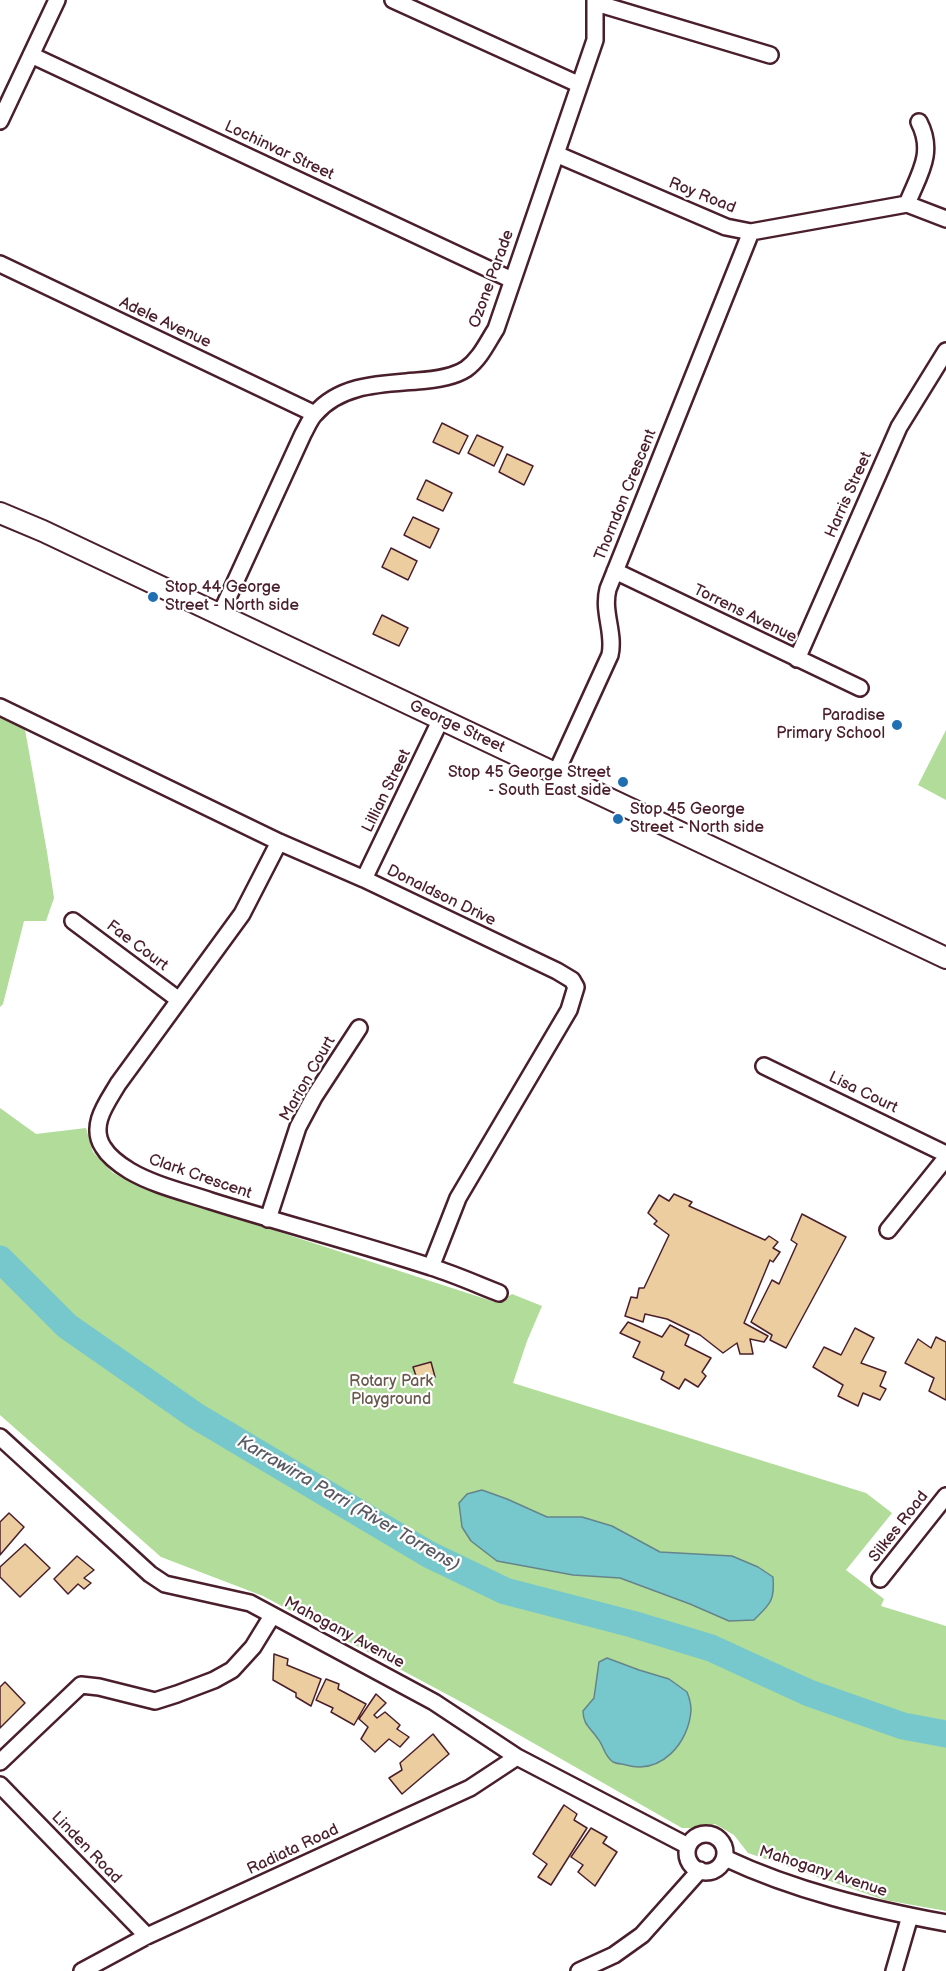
<!DOCTYPE html>
<style>
body{margin:0}
canvas{display:block;background:#fff}
</style>
<canvas width="946" height="1971"></canvas>
<script>
const ctx = document.querySelector('canvas').getContext('2d');
ctx.lineJoin = 'round';
function fill(path, color) { ctx.fillStyle = color; ctx.fill(path, 'evenodd'); }
function stroke(path, color, width, dash) { ctx.strokeStyle = color; ctx.lineWidth = width; ctx.lineCap = dash ? 'butt' : 'round'; ctx.setLineDash(dash || []); ctx.stroke(path); }
function drawText(font, color, halo, rows, align = 'center') {
  ctx.font = font + ' "Balsamiq Sans",sans-serif'; ctx.lineWidth = 4.5; ctx.setLineDash([]); ctx.textBaseline = 'middle'; ctx.strokeStyle = halo; ctx.fillStyle = color; for (const [text, x, y, turn = 0] of rows) {
    ctx.save(); ctx.translate(x, y); ctx.rotate((+turn || 0) * Math.PI / 180); ctx.textAlign = isNaN(turn) ? turn : align; if (halo) ctx.strokeText(text, 0, 0); ctx.fillText(text, 0, 0); ctx.restore();
  }
}
fill(new Path2D(`
 M0,715l24,9 23,128 7,46 -8,23h-22l-21,83 -3,3z
 M946,730v70l-28,-15z
 M0,1108l36,26 50,-6 7,24 20,21 40,18 345,112 14,-9 30,12 -15,35 -14,42 353,110 26,20 -46,57 38,29 -3,7 65,20v285l-61,-11 -137,-47 -14,-18 -19,-11 -15,4h-18l-217,-124 -202,-108 -102,-39 -161,-142z`), '#b1dc99');
const water = new Path2D(`
 M482,1490l25,9 40,18h35l30,9 48,26 72,4 26,11 15,10c2,24 -3,27 -19,43l-25,1 -39,-17 -70,-26 -47,-3 -76,-14 -26,-20 -9,-14 -3,-24 8,-9z
 M607,1658l32,12 30,9 18,13c2,5 4,12 4,18 -2,33 -30,65 -65,55 -3,-1 -9,-1 -13,-3 -9,-6 -9,-16 -15,-23 -7,-11 -15,-14 -15,-28l11,-13 5,-36z`);
fill(water, '#77c8cd');
stroke(water, '#65848c', 1.5);
stroke(new Path2D(`
 M0,1259l67,67 129,90 232,138 77,37 127,33 79,24 98,45 94,33 43,8`), '#77c8cd', 27);
const building = new Path2D(`
 M442,423l26,13 -9,18 -26,-12z
 M477,435l26,12 -9,19 -26,-13z
 M507,454l26,12 -9,19 -25,-13z
 M426,480l26,13 -9,18 -26,-12z
 M413,517l26,12 -9,19 -26,-13z
 M391,548l26,13 -9,19 -26,-13z
 M382,615l26,13 -9,18 -26,-12z
 M674,1194l18,8 -3,4 76,34 4,-4 9,6 -5,6 7,4 -7,10 -3,-2 -26,63 24,13 -4,6 -14,-3 3,15h-13l-3,-11 -14,10 -23,-18 -33,-16 -22,-5 -2,8 -18,-6 6,-19 6,1 2,-10h5l25,-53 -15,-11 3,-3 -9,-8 11,-18 10,6z
 M802,1214l44,23 -60,111 -16,-8 2,-5 -21,-13 21,-42 7,4 18,-40 -6,-4z
 M628,1322l34,15 8,-12 19,10 -4,10 26,13 -9,14 4,4 -8,11 -13,-8 -6,10 -18,-10 3,-7 -31,-15 7,-15 -20,-9z
 M855,1328l19,10 -13,25 25,9 -6,14 6,3 -6,11 -17,-7 -5,13 -20,-10 5,-11 -30,-18 11,-20 17,8z
 M936,1337l10,5v58l-17,-9 5,-13 -29,-15 13,-24 13,9z
 M431,1362l4,15 -18,2 -4,-12z
 M9,1513l15,14 -24,28v-33z
 M25,1544l25,24 -30,29 -20,-20v-10z
 M77,1556l17,14 -10,8 7,5 -7,6 -6,-5 -10,10 -14,-15z
 M274,1654l14,5 -1,6 34,14 -10,27 -15,-9v-4l-23,-13z
 M326,1679l13,5 -1,5 28,15 -12,21 -23,-13 2,-4 -17,-8z
 M5,1682l20,21 -25,25v-41z
 M376,1694l10,9 -12,12 3,3 8,-6 15,13 -3,4 12,8 -9,10 -11,-8 -14,13 -14,-13 7,-12 -9,-8z
 M433,1734l16,20 -47,40 -13,-16 13,-8 -2,-7z
 M564,1805l13,9 -3,6 13,8 -36,57 -13,-8 9,-13 -14,-10z
 M591,1828l16,9 -4,6 14,9 -22,34 -17,-14 5,-7 -12,-8z`);
fill(building, '#eccd9f');
stroke(building, '#4a1f2b', 1.5);
const minor = new Path2D(`
 M393,0l185,84
 M596,3l174,52
 M31,55l481,225
 M0,121l57,-121
 M556,154l170,73 25,5 156,-28 39,15
 M907,204c12,-30 28,-51 12,-82
 M0,264l315,150
 M615,571l245,117
 M220,615l83,-181c4,-7 7,-15 12,-20 25,-30 67,-30 102,-33 16,-1 35,-3 49,-12 14,-10 21,-26 30,-40l99,-289v-40
 M797,659l102,-232 47,-76
 M0,707l279,135 85,37 193,92 15,9 4,7 -7,23 -111,188 -27,69
 M556,773l54,-118c5,-22 -8,-43 -2,-66l143,-357
 M279,842l-37,72 -124,170c-11,19 -29,41 -15,63 6,10 17,18 27,24 24,14 54,21 81,30 73,23 147,42 220,66 23,7 45,17 68,26
 M364,879l77,-160
 M73,921l106,79
 M764,1066l182,88
 M268,1219l30,-92 16,-30 45,-69
 M888,1230l58,-72
 M0,1437l150,137 15,10 85,19 184,99 83,55 171,89
 M880,1579l66,-83
 M0,1762l81,-77 18,2 56,14 22,-7 37,-14 18,-10 21,-23 19,-31
 M0,1785l147,151
 M687 1853a19 19 0 1 1 38 0a19 19 0 1 1-38 0Z
 M725,1858c70,33 146,51 221,65
 M82,1971l65,-35 323,-148 47,-31
 M579,1971l35,-16 28,-20 58,-65
 M894,1971l16,-55`);
const tertiary = new Path2D(`
 M0,513l43,18 903,427`);
stroke(minor, '#4a1f2b', 20);
stroke(tertiary, '#4a1f2b', 24);
stroke(minor, '#fff', 15);
stroke(tertiary, '#fff', 20);
for (const [x, y, r, color] of [
 [153,597,6,"#1f6fb2"],
 [897,725,6,"#1f6fb2"],
 [623,782,6,"#1f6fb2"],
 [618,819,6,"#1f6fb2"]
]) { const dot = new Path2D(); dot.arc(x, y, r, 0, 2 * Math.PI); ctx.fillStyle = color; ctx.fill(dot); stroke(dot, '#fff', 2); }
drawText('16px', '#4a1f2b', '#fff', [
 ["Lochinvar Street",279,151,25],
 ["Roy Road",702,196,22],
 ["Ozone Parade",492,279,-70],
 ["Adele Avenue",165,323,25],
 ["Thorndon Crescent",626,495,-68],
 ["Harris Street",849,495,-66],
 ["Torrens Avenue",745,614,26],
 ["George Street",457,727,25],
 ["Lillian Street",387,791,-64],
 ["Donaldson Drive",441,896,26],
 ["Fae Court",137,946,37],
 ["Marion Court",308,1079,-60],
 ["Lisa Court",863,1093,26],
 ["Clark Crescent",200,1177,19],
 ["Silkes Road",899,1527,-52],
 ["Mahogany Avenue",344,1633,28],
 ["Linden Road",86,1848,46],
 ["Radiata Road",293,1850,-25],
 ["Mahogany Avenue",823,1872,18]
]);
drawText('16px', '#4a1f2b', '#fff', [
 ["Stop 44 George",165,588],
 ["Street - North side",165,606],
 ["Paradise",885,716,"right"],
 ["Primary School",885,734,"right"],
 ["Stop 45 George Street",611,773,"right"],
 ["- South East side",611,791,"right"],
 ["Stop 45 George",630,810],
 ["Street - North side",630,828]
], 'left');
drawText('16px', '#69584c', '#fff', [
 ["Rotary Park",391,1382],
 ["Playground",391,1400]
]);
drawText('italic 18px', '#5a5a64', '#fff', [
 ["Karrawirra Parri (River Torrens)",348,1504,30]
]);
</script>
